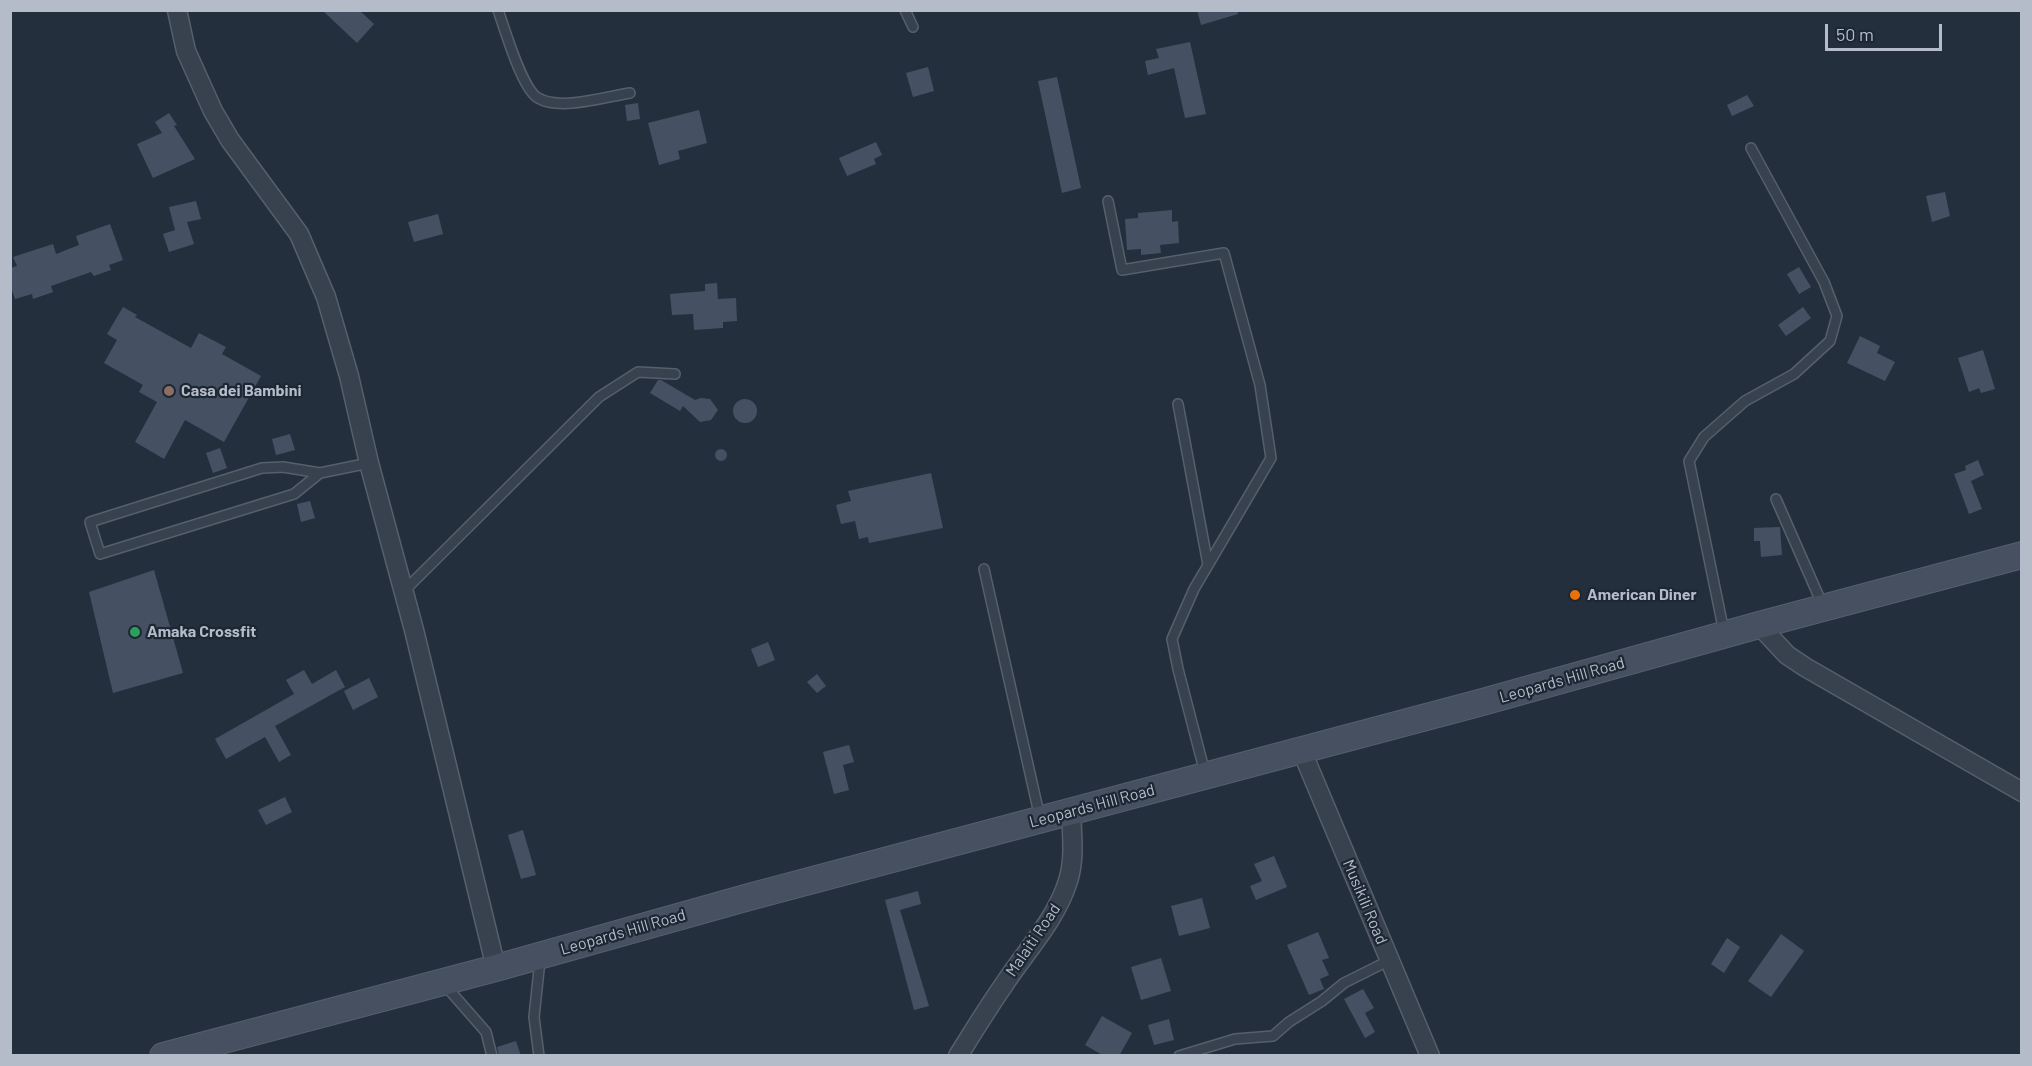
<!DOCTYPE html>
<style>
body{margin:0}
#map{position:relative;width:2032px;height:1066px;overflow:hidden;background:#242f3e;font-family:Barlow,sans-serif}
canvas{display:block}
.frame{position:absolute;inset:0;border:12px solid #b4bcc9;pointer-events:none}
.scale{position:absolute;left:1825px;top:24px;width:117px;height:27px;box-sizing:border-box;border:3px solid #b4bcc9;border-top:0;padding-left:8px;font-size:18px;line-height:21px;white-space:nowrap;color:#b4bcc9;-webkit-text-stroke:4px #1d2633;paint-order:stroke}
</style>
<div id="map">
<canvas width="2032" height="1066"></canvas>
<div class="frame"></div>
<div class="scale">50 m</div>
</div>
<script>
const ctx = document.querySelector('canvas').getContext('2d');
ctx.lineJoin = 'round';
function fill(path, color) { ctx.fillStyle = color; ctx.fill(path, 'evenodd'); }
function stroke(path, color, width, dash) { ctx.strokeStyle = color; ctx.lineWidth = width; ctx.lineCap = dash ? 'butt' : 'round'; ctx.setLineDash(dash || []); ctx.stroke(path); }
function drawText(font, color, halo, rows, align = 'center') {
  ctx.font = font + ' Barlow,sans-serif'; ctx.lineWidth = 4.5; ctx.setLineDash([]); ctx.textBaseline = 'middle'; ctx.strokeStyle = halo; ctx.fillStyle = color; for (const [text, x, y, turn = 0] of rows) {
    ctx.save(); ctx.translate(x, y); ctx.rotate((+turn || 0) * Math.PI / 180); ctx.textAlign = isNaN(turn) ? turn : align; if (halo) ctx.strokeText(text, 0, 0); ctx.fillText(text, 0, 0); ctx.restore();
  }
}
fill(new Path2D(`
 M322,10h37l15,14 -17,19z
 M1197,10h40l1,4 -37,11z
 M1190,42l16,72 -21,4 -11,-50 -26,7 -3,-14 14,-3 -3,-9z
 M928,67l6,24 -21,6 -7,-24z
 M1057,77l24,111 -19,5 -24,-112z
 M1747,95l7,11 -22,10 -5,-11z
 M638,103l2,16 -13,2 -2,-16z
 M699,110l8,33 -29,8 2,8 -21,6 -11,-42z
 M169,113l8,12 -3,1 21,33 -42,19 -16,-34 25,-11 -7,-11z
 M876,142l6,13 -8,4 2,5 -29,12 -8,-18z
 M1945,192l5,24 -18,6 -6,-26z
 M196,201l5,18 -14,3 7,22 -25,8 -6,-18 12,-4 -6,-23z
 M1172,210v12l6,-1 1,22 -19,2 1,8 -20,2v-6l-14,1 -2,-31 13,-1v-5z
 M438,214l5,20 -29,8 -6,-20z
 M110,224l13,36 -14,5 2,5 -17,6 -3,-4 -40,14 2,6 -20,7 -1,-5 -17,5 -5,-15v-16l7,-2 -4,-9 40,-13 3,10 23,-9 -3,-9z
 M1799,267l12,20 -12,7 -12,-20z
 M717,283l1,16 18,-1 1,23 -14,1v6l-29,2 -1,-16 -21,1 -2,-21 35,-3v-7z
 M123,307l14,8 -2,2 56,31 8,-15 27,14 -4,7 39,22 -37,66 -39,-22 -21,39 -29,-17 22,-40 -18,-10 4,-7 -39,-22 13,-23 -10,-6z
 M1803,307l8,11 -25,18 -8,-11z
 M1860,336l20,10 -3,7 18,9 -10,19 -38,-18z
 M1983,350l12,39 -14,4 -2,-5 -10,4 -11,-34z
 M658,380h3l34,20 6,-2 9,1 8,11 -7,10 -11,2 -17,-16 -3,5 -30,-18z
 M733 411a12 12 0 1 1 24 0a12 12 0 1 1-24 0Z
 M290,434l5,16 -19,5 -4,-16z
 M220,448l7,20 -14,5 -7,-20z
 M715 455a6 6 0 1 1 12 0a6 6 0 1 1-12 0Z
 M1978,460l6,15 -13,6 11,28 -13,5 -15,-40 12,-4 -1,-4z
 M931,473l12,55 -74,15 -1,-6 -9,2 -4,-18 -14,3 -5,-19 15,-4 -3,-10z
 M310,501l5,17 -14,4 -4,-18z
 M1780,527l2,28 -21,2 -1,-16h-6v-13z
 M154,570l29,103 -70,20 -24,-101z
 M768,642l7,18 -17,7 -7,-18z
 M304,670l8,14 24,-14 9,17 -70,39 16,29 -12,7 -14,-25 -39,22 -11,-20 79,-45 -8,-14z
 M817,674l9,12 -9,7 -10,-11z
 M369,678l9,19 -25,13 -9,-19z
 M849,745l5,17 -11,3 6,25 -15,4 -11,-42z
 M285,797l7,15 -26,13 -8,-15z
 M523,830l13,45 -15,4 -13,-44z
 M1274,856l13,31 -31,13 -6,-14 12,-5 -8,-17z
 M918,891l3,13 -21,6 29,96 -15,4 -29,-110z
 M1202,898l8,30 -31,8 -8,-30z
 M1318,932l11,26 -7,2 7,15 -9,4 4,10 -15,6 -22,-50z
 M1781,934l23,17 -33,46 -23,-16z
 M1727,938l13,9 -16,26 -13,-9z
 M1161,958l10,33 -30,9 -10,-33z
 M1363,989l11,19 -9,5 10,19 -10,6 -21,-39z
 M1102,1016l30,17 -13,23h-15l-19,-11z
 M1169,1019l5,21 -20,5 -6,-20z
 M516,1041l5,15h-22l-2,-9z`), '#455162');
const service = new Path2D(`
 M498,10c7,20 24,79 40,88 22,13 67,-1 92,-5
 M905,10l8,17
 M1108,201l14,69 102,-17 36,132 11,73 -77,131 -22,50 6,30 27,104
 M1178,404l30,161
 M320,473l-37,-6 -21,1 -172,54 10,32 194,-60 26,-21 49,-10
 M1776,499l47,107
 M984,569l56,249
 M403,592l196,-195 39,-25 37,2
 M1724,632l-35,-171 15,-24 41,-36 49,-27 36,-33 7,-25 -13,-34 -73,-134
 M444,984l42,48 6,24
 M539,1056l-5,-39 6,-57
 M1179,1056l56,-17 38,-3 16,-14 33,-21 22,-18 46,-23`);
const minor = new Path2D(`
 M177,10l9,41 27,60 17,29 69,94 27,63 23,79 20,87 45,167 82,338
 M1759,625l28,30 18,12 217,125
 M1301,749l129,307
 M958,1056c15,-24 29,-47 45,-70 22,-34 53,-66 65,-105 7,-22 4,-46 3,-69`);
const secondary = new Path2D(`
 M163,1056l333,-88 253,-71 730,-194 280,-78 263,-70`);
stroke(service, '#565f6c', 12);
stroke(minor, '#565f6c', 21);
stroke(secondary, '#565f6c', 28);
stroke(service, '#38414e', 9);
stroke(minor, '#38414e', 18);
stroke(secondary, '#465061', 26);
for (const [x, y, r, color] of [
 [169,391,6,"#8d6e63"],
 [1575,595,6,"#e8710a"],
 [135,632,6,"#2e9e5b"]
]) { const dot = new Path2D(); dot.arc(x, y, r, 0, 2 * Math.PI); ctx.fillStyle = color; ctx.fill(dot); stroke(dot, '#1d2633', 2); }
drawText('bold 16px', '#b4bcc9', '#1d2633', [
 ["Casa dei Bambini",181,391],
 ["American Diner",1587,595],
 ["Amaka Crossfit",147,632]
], 'left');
drawText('16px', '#b4bcc9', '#1d2633', [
 ["Leopards Hill Road",1562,680,-16],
 ["Leopards Hill Road",1092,806,-15],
 ["Musikili Road",1365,902,67],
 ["Leopards Hill Road",623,932,-16],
 ["Malaiti Road",1033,940,-56]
]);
</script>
